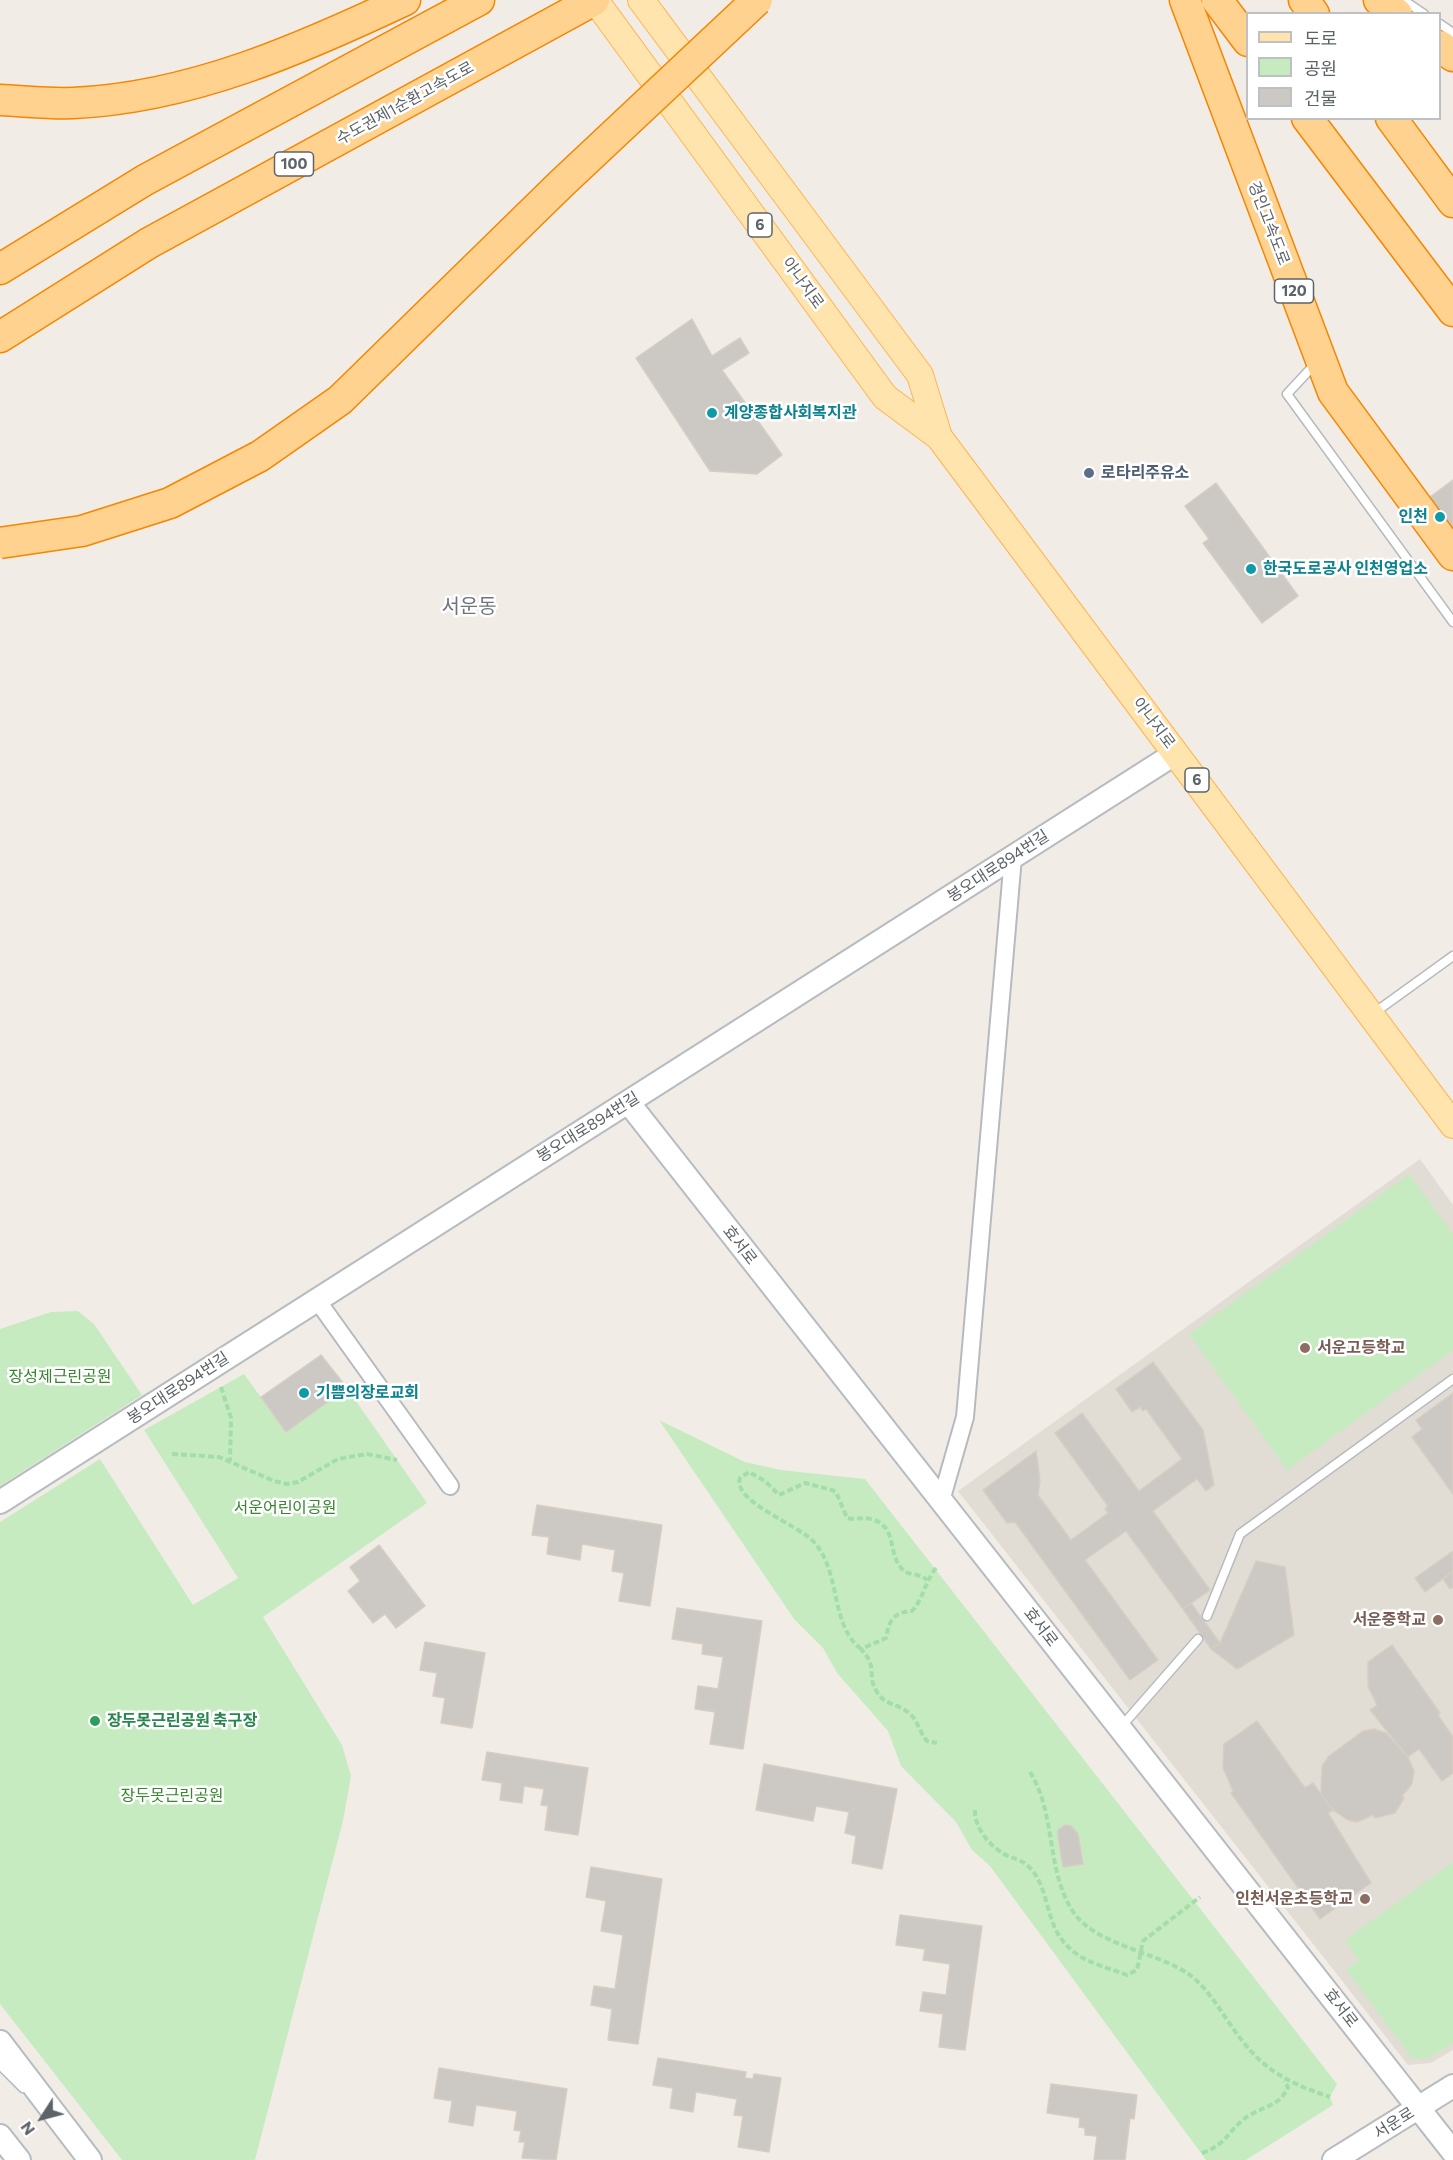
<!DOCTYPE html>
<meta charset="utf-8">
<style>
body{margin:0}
#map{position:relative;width:1453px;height:2160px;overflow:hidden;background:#f1ede6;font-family:Commissioner,"Noto Sans KR",sans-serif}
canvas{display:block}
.legend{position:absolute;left:1246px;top:12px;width:195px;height:108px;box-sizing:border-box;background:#fff;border:2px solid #bec1c3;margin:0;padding:8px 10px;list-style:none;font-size:18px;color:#5d6468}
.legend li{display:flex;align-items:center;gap:12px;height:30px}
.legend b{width:30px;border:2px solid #bec1c3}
.north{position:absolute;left:12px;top:2088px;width:60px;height:60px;-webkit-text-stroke:4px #fff;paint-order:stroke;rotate:234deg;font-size:16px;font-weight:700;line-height:24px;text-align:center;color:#5d6468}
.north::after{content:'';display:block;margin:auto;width:21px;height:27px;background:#5d6468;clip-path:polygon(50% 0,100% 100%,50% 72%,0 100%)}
</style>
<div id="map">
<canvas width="1453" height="2160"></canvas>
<ul class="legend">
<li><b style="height:8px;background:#ffe5ad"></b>도로</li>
<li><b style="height:16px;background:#c7ebc0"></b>공원</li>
<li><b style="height:16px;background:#ccc8c3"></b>건물</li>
</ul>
<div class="north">N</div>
</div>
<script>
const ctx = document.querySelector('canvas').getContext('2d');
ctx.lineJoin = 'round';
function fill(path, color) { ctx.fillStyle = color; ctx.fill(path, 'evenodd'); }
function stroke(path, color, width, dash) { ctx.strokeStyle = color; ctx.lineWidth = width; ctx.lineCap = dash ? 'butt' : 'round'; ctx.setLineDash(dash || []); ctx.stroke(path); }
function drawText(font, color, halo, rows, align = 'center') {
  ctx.font = font + ' Commissioner,"Noto Sans KR",sans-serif'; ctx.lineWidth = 5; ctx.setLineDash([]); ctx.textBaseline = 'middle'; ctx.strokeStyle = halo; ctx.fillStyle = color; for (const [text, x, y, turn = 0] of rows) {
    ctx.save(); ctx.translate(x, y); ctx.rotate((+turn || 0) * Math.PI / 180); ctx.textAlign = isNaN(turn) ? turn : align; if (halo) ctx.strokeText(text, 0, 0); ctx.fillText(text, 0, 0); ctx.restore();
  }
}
fill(new Path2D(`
 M1420,1159l33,46v845l-22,13 -23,2 -450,-574z`), '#e1ddd5');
fill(new Path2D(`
 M1409,1174l44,60v116l-166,120 -98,-136z
 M78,1311l16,13 48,71 -142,91v-157l51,-17z
 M244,1374l42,58 61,-44 80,115 -164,114 79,128 9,31 -8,45 -88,339h-133l-122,-156v-482l100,-63 93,146 45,-27 -94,-148z
 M659,1420l86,42 36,8 84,9 472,605 -7,13 3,8 -87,55h-40l-216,-294 -18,-16 -16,-28 -55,-56 -13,-35 -51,-58 -14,-25 -29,-29z
 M1453,1862v181l-24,15 -16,1 -67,-89 13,-10 -14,-20z`), '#c7ebc0');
const building = new Path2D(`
 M692,319l20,37 28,-18 9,15 -27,17 60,85 -25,19 -47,-3 -74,-113z
 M1453,480v48l-11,8 -23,-31z
 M1216,483l82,113 -36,27 -59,-80 6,-4 -24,-33z
 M321,1355l26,33 -61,44 -25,-35z
 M1153,1362l50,68 11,55 -8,6 -9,-12 -44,32 57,79 -27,19 -57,-78 -41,29 73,100 -28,20 -115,-158 -8,1 -24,-33 53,-39 4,30 -2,14 33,45 37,-27 -3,-4 3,-3 -53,-73 27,-20 57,78 43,-32 -36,-50 -3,2 -3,-4 -8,5 -16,-23z
 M1453,1393v101l-41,-57 10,-8 -6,-9z
 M537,1505l125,20 -12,81 -31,-5 5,-28 -12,-2 3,-21 -33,-6 -2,16 -33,-6 2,-17 -17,-2z
 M379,1545l46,61 -29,22 -11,-14 -12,9 -25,-32 12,-10 -10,-14z
 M1453,1551v20l-28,21 -10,-14z
 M1256,1561l29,6 9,68 -57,34 -26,-20 9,-6z
 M1453,1571v16l-3,2 -7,-10z
 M1191,1603l29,40 -9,6 -28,-40z
 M677,1608l85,13 -19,128 -33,-5 5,-32 -20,-3 3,-23 20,3 5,-32 -21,-3 1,-10 -31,-5z
 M425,1642l60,11 -13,75 -31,-5 4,-25 -12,-2 4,-23 -17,-3z
 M1392,1645l48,68 -2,2 15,22v36l-11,8 -23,-32 -11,8 -38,-47 7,-5 -9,-19v-24z
 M1257,1721l48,67 8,-5 8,11 12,16 -5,3 43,70 -51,36 -89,-126 2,-2 -10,-23 1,-24z
 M1374,1729l12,4 22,24 6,14 -2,13 -10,12 2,2 -9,15 -20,5 -2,-3 -16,7 -9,-2 -15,-10 -12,-16 1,-28 7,-10 34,-25z
 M487,1752l101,16 -10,67 -33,-5 3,-24 -7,-1 3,-16 -20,-3 -2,17 -22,-3 2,-17 -20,-3z
 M764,1764l133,25 -15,80 -30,-6 4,-27 -11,-3 4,-21 -33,-6 -3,15 -57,-11z
 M1065,1825l6,1 7,8 5,30 -20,3 -5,-31v-6z
 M591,1867l71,12 -24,165 -30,-4 4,-31 -21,-4 3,-19 21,3 8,-54 -22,-4 5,-30 -20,-4z
 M900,1915l82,11 -17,124 -26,-3 4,-33 -23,-3 3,-19 23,3 4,-31 -27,-4 2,-11 -29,-4z
 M658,2058l88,14 -1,6 8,1 1,-5 27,4 -12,74 -31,-5 5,-31 -9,-1 3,-16 -41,-7 -3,20 -23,-4 3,-20 -20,-3z
 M439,2068l128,21 -11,71 -34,-2 3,-16h-6l2,-11 -7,-1 3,-19 -41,-6 -3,21 -24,-4 3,-21 -18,-3z
 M1051,2084l86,11 -3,24 -4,-1 -5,42h-31l3,-24 -12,-1v-7l-6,-1 1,-9 -33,-5z`);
fill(building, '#ccc8c3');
stroke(building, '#d7cec3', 1.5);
const lane = new Path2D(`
 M1403,0l21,14
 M1440,24l13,9
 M1315,364l-28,30 166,228
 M1374,1013l79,-57
 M1207,1616l33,-82 213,-155
 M1121,1727l77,-88
 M0,2065l23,23`);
const street = new Path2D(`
 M317,1300l133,186
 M941,1501l24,-84 48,-560`);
const secondary = new Path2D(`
 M628,1102l825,1050
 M0,1502l1176,-749
 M0,2042l90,118
 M0,2136l19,24
 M1334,2160l119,-74`);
const primary = new Path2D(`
 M595,0l290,397 54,40 514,688
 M641,0l279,375 19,62`);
const highway = new Path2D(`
 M1185,0l148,392 120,163
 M1217,0l31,41
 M1304,0l10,14
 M1379,0l18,14
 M1440,46l13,10
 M0,100c24,1 49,4 73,3 117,-5 228,-54 332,-103
 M1307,118l146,193
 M1391,118l62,84
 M0,269l145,-89 334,-180
 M0,337l149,-94 445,-243`);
stroke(lane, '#b6babe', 11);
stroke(street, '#b6babe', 20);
stroke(secondary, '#b7bcc1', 26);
stroke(primary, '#ffb451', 28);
stroke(highway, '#f78500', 33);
stroke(new Path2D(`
 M221,1387l10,31 -1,43
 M172,1454l47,3 55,24 13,3 11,-2 40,-23 29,-5 30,6
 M936,1568c-11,13 -12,30 -24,43 -18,1 -23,9 -26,27l-25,11c18,19 5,26 16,43 7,13 22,12 32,21 9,7 10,19 18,28l10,2
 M861,1649c-32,-25 -19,-77 -48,-108 -15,-16 -81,-40 -73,-63l9,-6 16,9 14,14 26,-12 27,7 4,2 11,26c8,2 16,-1 24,1 27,7 16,34 31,50 6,7 18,4 25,11
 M1030,1772c26,41 16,97 42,138 21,35 84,41 118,65 17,13 28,32 40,49 29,43 52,57 100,73
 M975,1810c-1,18 16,38 33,46 7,3 14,4 20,10 21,19 17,54 35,75 16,21 41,25 64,34l10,-5 6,-29 57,-44
 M1202,2153c27,-9 27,-26 48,-38 15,-9 31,-10 38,-28l-4,-6`), '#a2dea9', 4, [6, 3]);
stroke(lane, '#fff', 8);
stroke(street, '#fff', 16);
stroke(secondary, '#fff', 22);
stroke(primary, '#ffe5ad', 26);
stroke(highway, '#ffd28f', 30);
const highwayBridge = new Path2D(`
 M0,543l82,-12 88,-28 90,-47 80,-56 222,-217 195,-183`);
stroke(highwayBridge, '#f78500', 33, []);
stroke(highwayBridge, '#ffd28f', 30);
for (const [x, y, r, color] of [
 [712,413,6,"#0f9aa8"],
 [1089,473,6,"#5c6f8a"],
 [1440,517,6,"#0f9aa8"],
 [1251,569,6,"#0f9aa8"],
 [1305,1348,6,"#8d6e63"],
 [304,1393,6,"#0f9aa8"],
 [1438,1620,6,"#8d6e63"],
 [95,1721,6,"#2e9e5b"],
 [1365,1899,6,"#8d6e63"]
]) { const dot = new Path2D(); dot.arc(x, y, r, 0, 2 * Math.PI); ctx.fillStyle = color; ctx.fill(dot); stroke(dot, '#fff', 2); }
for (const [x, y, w] of [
 [294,164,39],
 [760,225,24],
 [1294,291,39],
 [1197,780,24]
]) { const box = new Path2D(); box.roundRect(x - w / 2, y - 12, w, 24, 4.5); ctx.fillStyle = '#fff'; ctx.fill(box); stroke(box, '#5d6468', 1.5); }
drawText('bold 15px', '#5d6468', null, [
 ["100",294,164],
 ["6",760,225],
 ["120",1294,291],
 ["6",1197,780]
]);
drawText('16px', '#5d6468', '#fff', [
 ["수도권제1순환고속도로",405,103,-29],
 ["경인고속도로",1269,223,69],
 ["아나지로",803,283,54],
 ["아나지로",1154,723,53],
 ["봉오대로894번길",998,866,-33],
 ["봉오대로894번길",588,1127,-32],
 ["효서로",740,1245,52],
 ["봉오대로894번길",178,1388,-33],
 ["효서로",1041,1627,52],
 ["효서로",1341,2008,52],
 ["서운로",1394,2123,-32]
]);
drawText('bold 16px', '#0d838f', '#fff', [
 ["계양종합사회복지관",724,413],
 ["인천",1428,517,"right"],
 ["한국도로공사 인천영업소",1263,569],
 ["기쁨의장로교회",316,1393]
], 'left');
drawText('bold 16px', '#4e5e75', '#fff', [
 ["로타리주유소",1101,473]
], 'left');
drawText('bold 16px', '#785e54', '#fff', [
 ["서운고등학교",1317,1348,"left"],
 ["서운중학교",1426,1620],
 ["인천서운초등학교",1353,1899]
], 'right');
drawText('16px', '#36872d', '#fff', [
 ["장성제근린공원",60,1377],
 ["서운어린이공원",285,1508],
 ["장두못근린공원",172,1796]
]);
drawText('bold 16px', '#27864d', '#fff', [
 ["장두못근린공원 축구장",107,1721]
], 'left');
drawText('20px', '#6e767a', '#fff', [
 ["서운동",469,606]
]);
</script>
